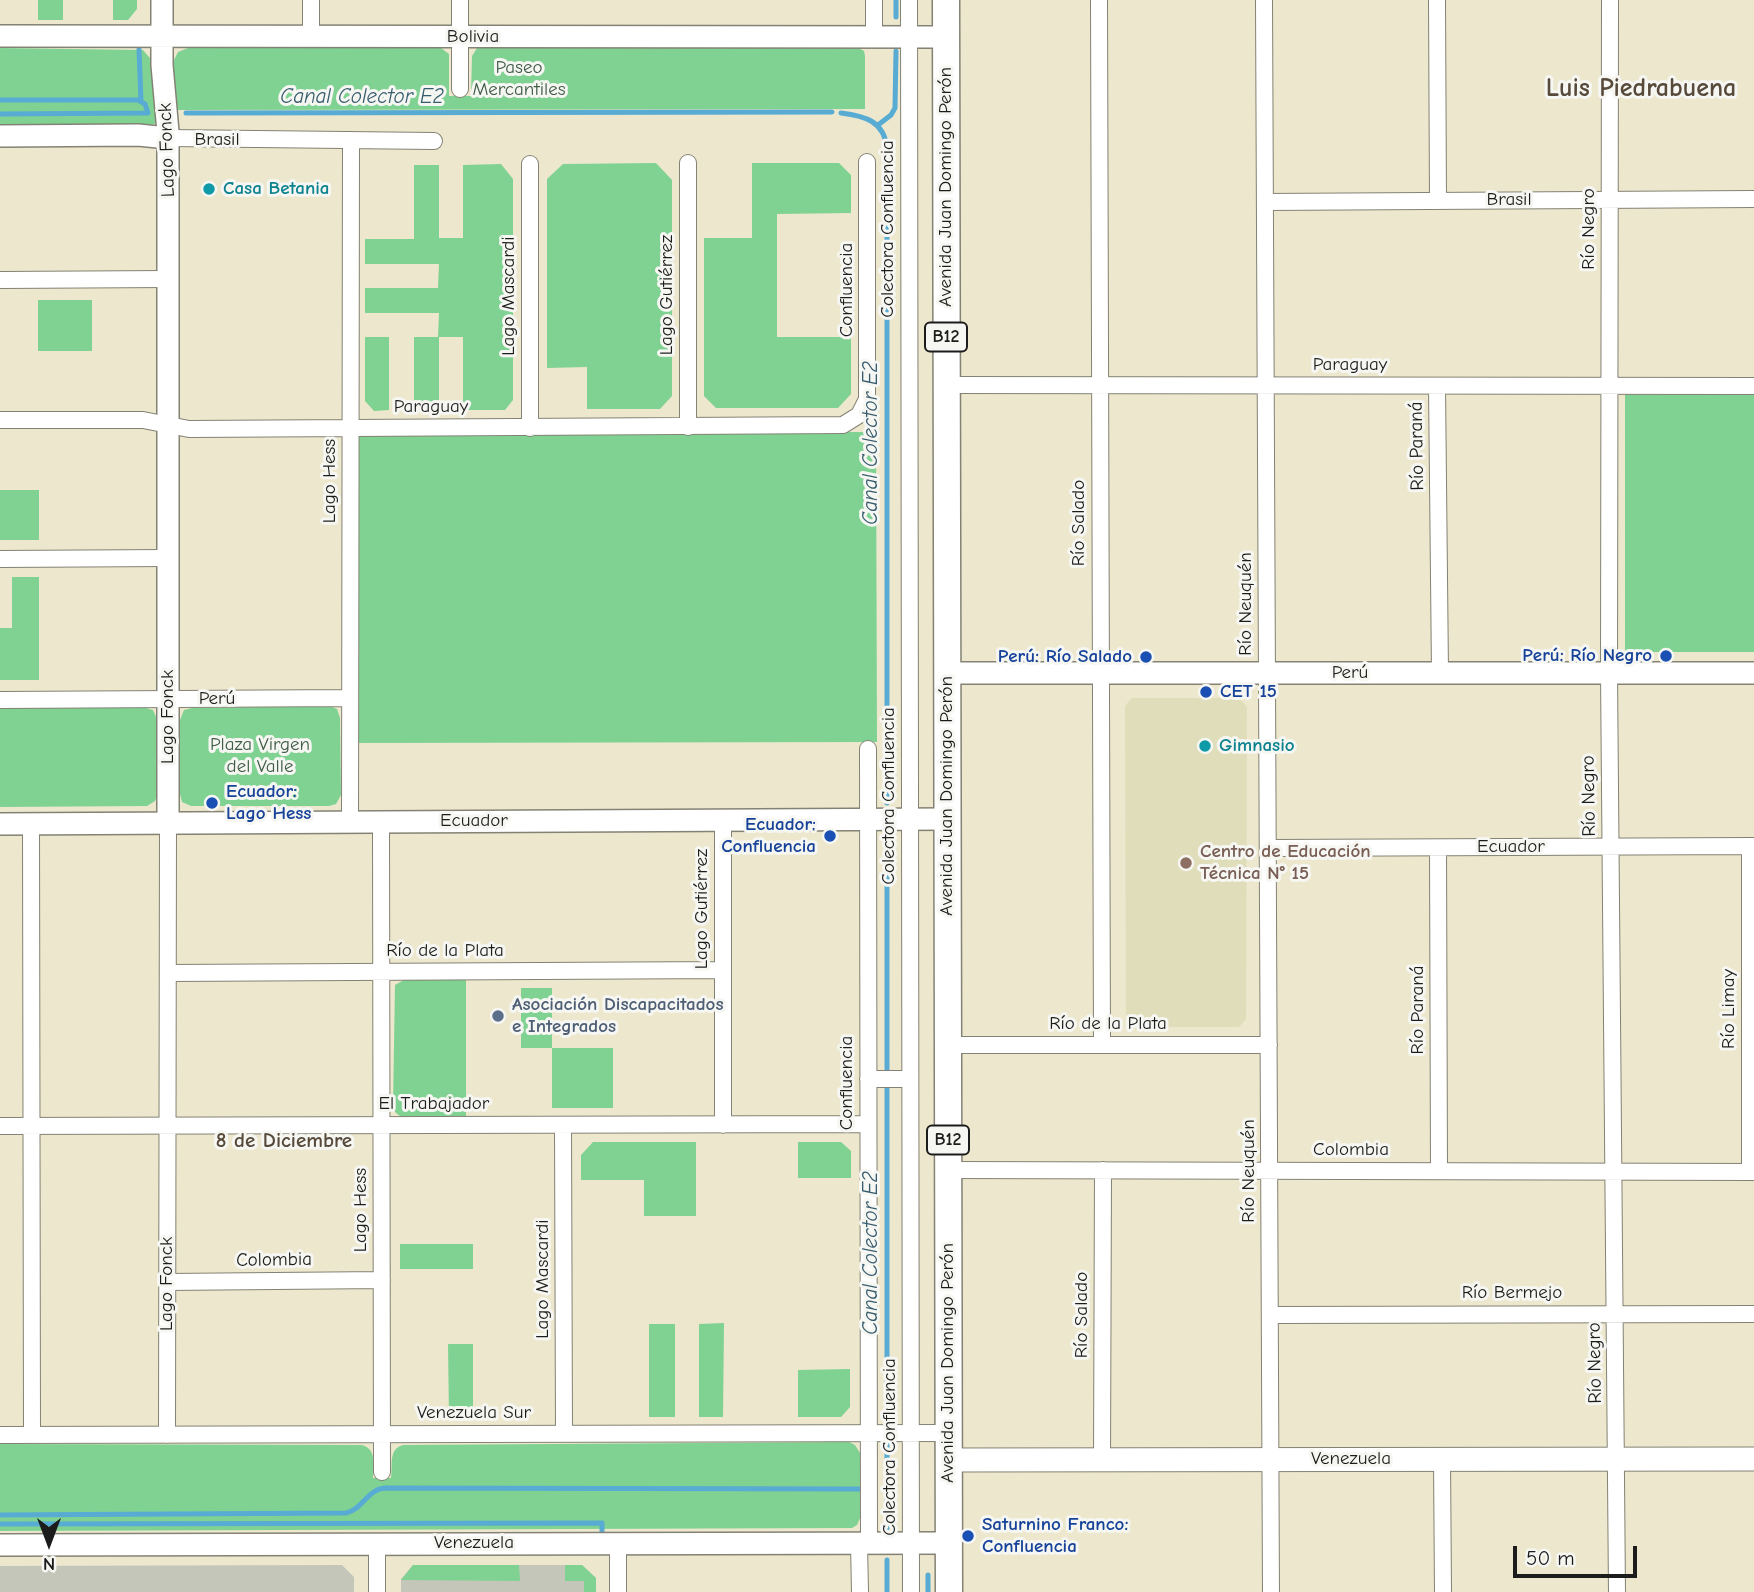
<!DOCTYPE html>
<meta charset="utf-8">
<style>
body{margin:0}
#map{position:relative;width:1754px;height:1592px;overflow:hidden;background:#ece7cd;font-family:"Comic Neue",sans-serif}
canvas{display:block}
.north{position:absolute;left:14px;top:1508px;width:70px;height:70px;-webkit-text-stroke:5px #f6f6f2;paint-order:stroke;rotate:180deg;font-size:19px;font-weight:700;line-height:28px;text-align:center;color:#1c1c1c}
.north::after{content:'';display:block;margin:auto;width:24px;height:32px;background:#1c1c1c;clip-path:polygon(50% 0,100% 100%,50% 72%,0 100%)}
.scale{position:absolute;left:1513px;top:1546px;width:124px;height:32px;box-sizing:border-box;border:4px solid #1c1c1c;border-top:0;padding-left:9px;font-size:21px;line-height:24px;white-space:nowrap;color:#1c1c1c;-webkit-text-stroke:5px #f6f6f2;paint-order:stroke}
</style>
<div id="map">
<canvas width="1754" height="1592"></canvas>
<div class="north">N</div>
<div class="scale">50 m</div>
</div>
<script>
const ctx = document.querySelector('canvas').getContext('2d');
ctx.lineJoin = 'round';
function fill(path, color) { ctx.fillStyle = color; ctx.fill(path, 'evenodd'); }
function stroke(path, color, width, dash) { ctx.strokeStyle = color; ctx.lineWidth = width; ctx.lineCap = dash ? 'butt' : 'round'; ctx.setLineDash(dash || []); ctx.stroke(path); }
function drawText(font, color, halo, rows, align = 'center') {
  ctx.font = font + ' "Comic Neue",sans-serif'; ctx.lineWidth = 6; ctx.setLineDash([]); ctx.textBaseline = 'middle'; ctx.strokeStyle = halo; ctx.fillStyle = color; for (const [text, x, y, turn = 0] of rows) {
    ctx.save(); ctx.translate(x, y); ctx.rotate((+turn || 0) * Math.PI / 180); ctx.textAlign = isNaN(turn) ? turn : align; if (halo) ctx.strokeText(text, 0, 0); ctx.fillText(text, 0, 0); ctx.restore();
  }
}
fill(new Path2D(`
 M1132,698h107l8,9 -1,312 -7,8h-106l-7,-8 -1,-313z`), '#e0ddbb');
fill(new Path2D(`
 M342,1565l12,12v15h-354v-26z
 M413,1565h169l14,13v14h-195v-13z`), '#c4c6b9');
fill(new Path2D(`
 M38,0h25v20h-25z
 M113,0h24v9l-9,11h-15z
 M857,47l7,4 1,5v53l-688,1 -4,-48 5,-10 10,-4h253l8,6v42h22l1,-40 5,-8z
 M0,48l143,2 7,8 7,57 -1,8 -8,4 -148,1z
 M656,163l16,17v216l-12,13h-73v-42l-40,1v-189l16,-15z
 M752,163h87l12,12v38l-74,1v123h74v57l-13,14h-122l-12,-12v-158h48z
 M501,164l12,15v221l-8,10h-42v-73h-24v73h-25v-73h24l1,-24h-74v-25h73l1,-24h-74v-25h49v-74h25v73h24v-73z
 M38,300h54v51h-54z
 M365,337h24v73l-15,1 -9,-10z
 M1625,390h129v262h-129z
 M876,432l1,310 -520,1 -1,-310z
 M0,490h39v50h-39z
 M12,577h27v103h-39v-52h12z
 M330,706l7,3 3,9 1,77 -5,9 -7,2h-138l-9,-4 -2,-8v-74l4,-10 8,-2z
 M0,708h146l7,2 4,9 1,75 -3,7 -8,5 -147,1z
 M466,979v138h-65l-6,-5 -2,-6 2,-121 9,-5z
 M521,988h31v60h61v60h-61v-60h-31z
 M593,1142h103v74h-52v-36h-63v-25z
 M798,1142h43l10,9v27h-53z
 M400,1244h73v25h-73z
 M724,1323l-1,94h-24v-93z
 M649,1324h26v93h-26z
 M448,1344h25v73h-24z
 M850,1369v38l-9,10h-43v-47z
 M849,1442l6,3 5,8v65l-3,7 -5,3 -852,3v-87l362,1c15,4 11,20 11,33h18c2,-13 -3,-29 12,-33z
 M413,1565h106l1,16 -119,-1z
 M565,1565h17l14,13v14h-12v-11h-19z`), '#80d293');
stroke(new Path2D(`
 M896,0v17
 M139,49l2,52
 M0,100h138l7,4 3,9 -148,1
 M186,113l646,-1
 M841,113c24,3 43,8 46,35v655
 M878,125l13,-10 4,-7 1,-57
 M887,835v237
 M887,1420v-335
 M887,1443v85
 M0,1515l346,-2c17,-4 21,-23 38,-25l478,1
 M0,1524l602,-1v17
 M887,1560v32
 M928,1575v17`), '#58abd3', 5);
const minor = new Path2D(`
 M311,0v36
 M460,0v89
 M874,0v37
 M909,0l2,1592
 M1099,0l3,1045
 M1264,0l7,1592
 M1437,0l1,201
 M1610,0l-1,673 8,919
 M168,138l266,3
 M530,164v264
 M1265,202l489,-3
 M0,280l168,-1
 M946,385l808,1
 M1437,386l3,287
 M0,420h143l46,9 654,-4 16,-10 8,-16v-237
 M688,427v-264
 M0,559l168,-1
 M0,700l350,-2
 M868,749l1,794
 M350,822l1,-682
 M381,822l1,650
 M31,823l1,612
 M1750,846v326
 M1268,848l486,-2
 M1438,848l1,323
 M168,973l555,-3
 M947,1045h322
 M868,1079h42
 M563,1125l1,309
 M723,1125v-305
 M0,1126l868,-2
 M948,1170l806,2
 M167,1282l215,-2
 M1271,1315l483,-1
 M0,1435l948,-2
 M167,1435l1,-612
 M1442,1459l1,133
 M1102,1460l1,-290
 M618,1543v49
 M859,1543l1,49
 M377,1544v48`);
const tertiary = new Path2D(`
 M162,0v65l6,67v691
 M0,36l946,1
 M0,136l138,-1 30,3
 M947,673h807
 M0,824l947,-5
 M0,1545l949,-2`);
const secondary = new Path2D(`
 M948,1460l806,-1`);
const primary = new Path2D(`
 M946,0l3,1592`);
stroke(minor, '#848274', 18);
stroke(tertiary, '#848274', 24);
stroke(secondary, '#848274', 25);
stroke(primary, '#848274', 29);
stroke(minor, '#fff', 16);
stroke(tertiary, '#fff', 21);
stroke(secondary, '#fff', 23);
stroke(primary, '#fff', 26);
for (const [x, y, r, color] of [
 [209,189,7,"#0f9aa8"],
 [1666,656,7,"#1a4fb4"],
 [1146,657,7,"#1a4fb4"],
 [1206,692,7,"#1a4fb4"],
 [1205,746,7,"#0f9aa8"],
 [212,803,7,"#1a4fb4"],
 [830,836,7,"#1a4fb4"],
 [1186,863,7,"#8d6e63"],
 [498,1016,7,"#5c6f8a"],
 [968,1536,7,"#1a4fb4"]
]) { const dot = new Path2D(); dot.arc(x, y, r, 0, 2 * Math.PI); ctx.fillStyle = color; ctx.fill(dot); stroke(dot, '#f6f6f2', 2.5); }
for (const [x, y, w] of [
 [946,337,42],
 [948,1140,42]
]) { const box = new Path2D(); box.roundRect(x - w / 2, y - 14.5, w, 29, 5); ctx.fillStyle = '#f6f6f2'; ctx.fill(box); stroke(box, '#1c1c1c', 2); }
drawText('bold 18px', '#1c1c1c', null, [
 ["B12",946,337],
 ["B12",948,1140]
]);
drawText('19px', '#1c1c1c', '#f6f6f2', [
 ["Bolivia",473,37],
 ["Brasil",217,140],
 ["Lago Fonck",167,150,-92],
 ["Avenida Juan Domingo Perón",946,187,-90],
 ["Brasil",1509,200],
 ["Colectora Confluencia",888,229,-90],
 ["Río Negro",1589,229,-90],
 ["Confluencia",847,290,-90],
 ["Lago Gutiérrez",667,295,-90],
 ["Lago Mascardi",509,296,-90],
 ["Paraguay",1350,365],
 ["Paraguay",431,407],
 ["Río Paraná",1417,446,-91],
 ["Lago Hess",330,481,-90],
 ["Río Salado",1079,523,-90],
 ["Río Neuquén",1246,604,-90],
 ["Perú",1350,673],
 ["Perú",217,699],
 ["Lago Fonck",168,717,-90],
 ["Colectora Confluencia",889,796,-90],
 ["Avenida Juan Domingo Perón",947,796,-90],
 ["Río Negro",1589,796,-91],
 ["Ecuador",474,821],
 ["Ecuador",1511,847],
 ["Lago Gutiérrez",702,909,-90],
 ["Río de la Plata",445,951],
 ["Río Limay",1729,1009,-90],
 ["Río Paraná",1418,1010,-90],
 ["Río de la Plata",1108,1024],
 ["Confluencia",847,1083,-90],
 ["El Trabajador",434,1104],
 ["Colombia",1351,1150],
 ["Río Neuquén",1249,1171,-90],
 ["Lago Hess",361,1210,-90],
 ["Colombia",274,1260,-1],
 ["Lago Mascardi",543,1279,-90],
 ["Lago Fonck",167,1284,-90],
 ["Río Bermejo",1512,1293],
 ["Río Salado",1082,1315,-90],
 ["Avenida Juan Domingo Perón",948,1363,-90],
 ["Río Negro",1595,1363,-91],
 ["Venezuela Sur",474,1413],
 ["Colectora Confluencia",890,1447,-90],
 ["Venezuela",1351,1459],
 ["Venezuela",474,1543]
]);
drawText('19px', '#3f5c46', '#f6f6f2', [
 ["Paseo",519,68],
 ["Mercantiles",519,90],
 ["Plaza Virgen",260,745],
 ["del Valle",260,767]
]);
drawText('bold 19px', '#0d838f', '#f6f6f2', [
 ["Casa Betania",223,189],
 ["Gimnasio",1219,746]
], 'left');
drawText('bold 19px', '#164399', '#f6f6f2', [
 ["Perú: Río Negro",1652,656],
 ["Perú: Río Salado",1132,657],
 ["CET 15",1220,692,"left"],
 ["Ecuador:",226,792,"left"],
 ["Lago Hess",226,814,"left"],
 ["Ecuador:",816,825],
 ["Confluencia",816,847],
 ["Saturnino Franco:",982,1525,"left"],
 ["Confluencia",982,1547,"left"]
], 'right');
drawText('bold 19px', '#785e54', '#f6f6f2', [
 ["Centro de Educación",1200,852],
 ["Técnica N° 15",1200,874]
], 'left');
drawText('bold 19px', '#4e5e75', '#f6f6f2', [
 ["Asociación Discapacitados",512,1005],
 ["e Integrados",512,1027]
], 'left');
drawText('italic 21px', '#375c6e', '#f6f6f2', [
 ["Canal Colector E2",362,97],
 ["Canal Colector E2",871,443,-90],
 ["Canal Colector E2",871,1253,-90]
]);
drawText('bold 21px', '#574a3a', '#f6f6f2', [
 ["8 de Diciembre",284,1141]
]);
drawText('bold 26px', '#574a3a', '#f6f6f2', [
 ["Luis Piedrabuena",1641,89]
]);
</script>
